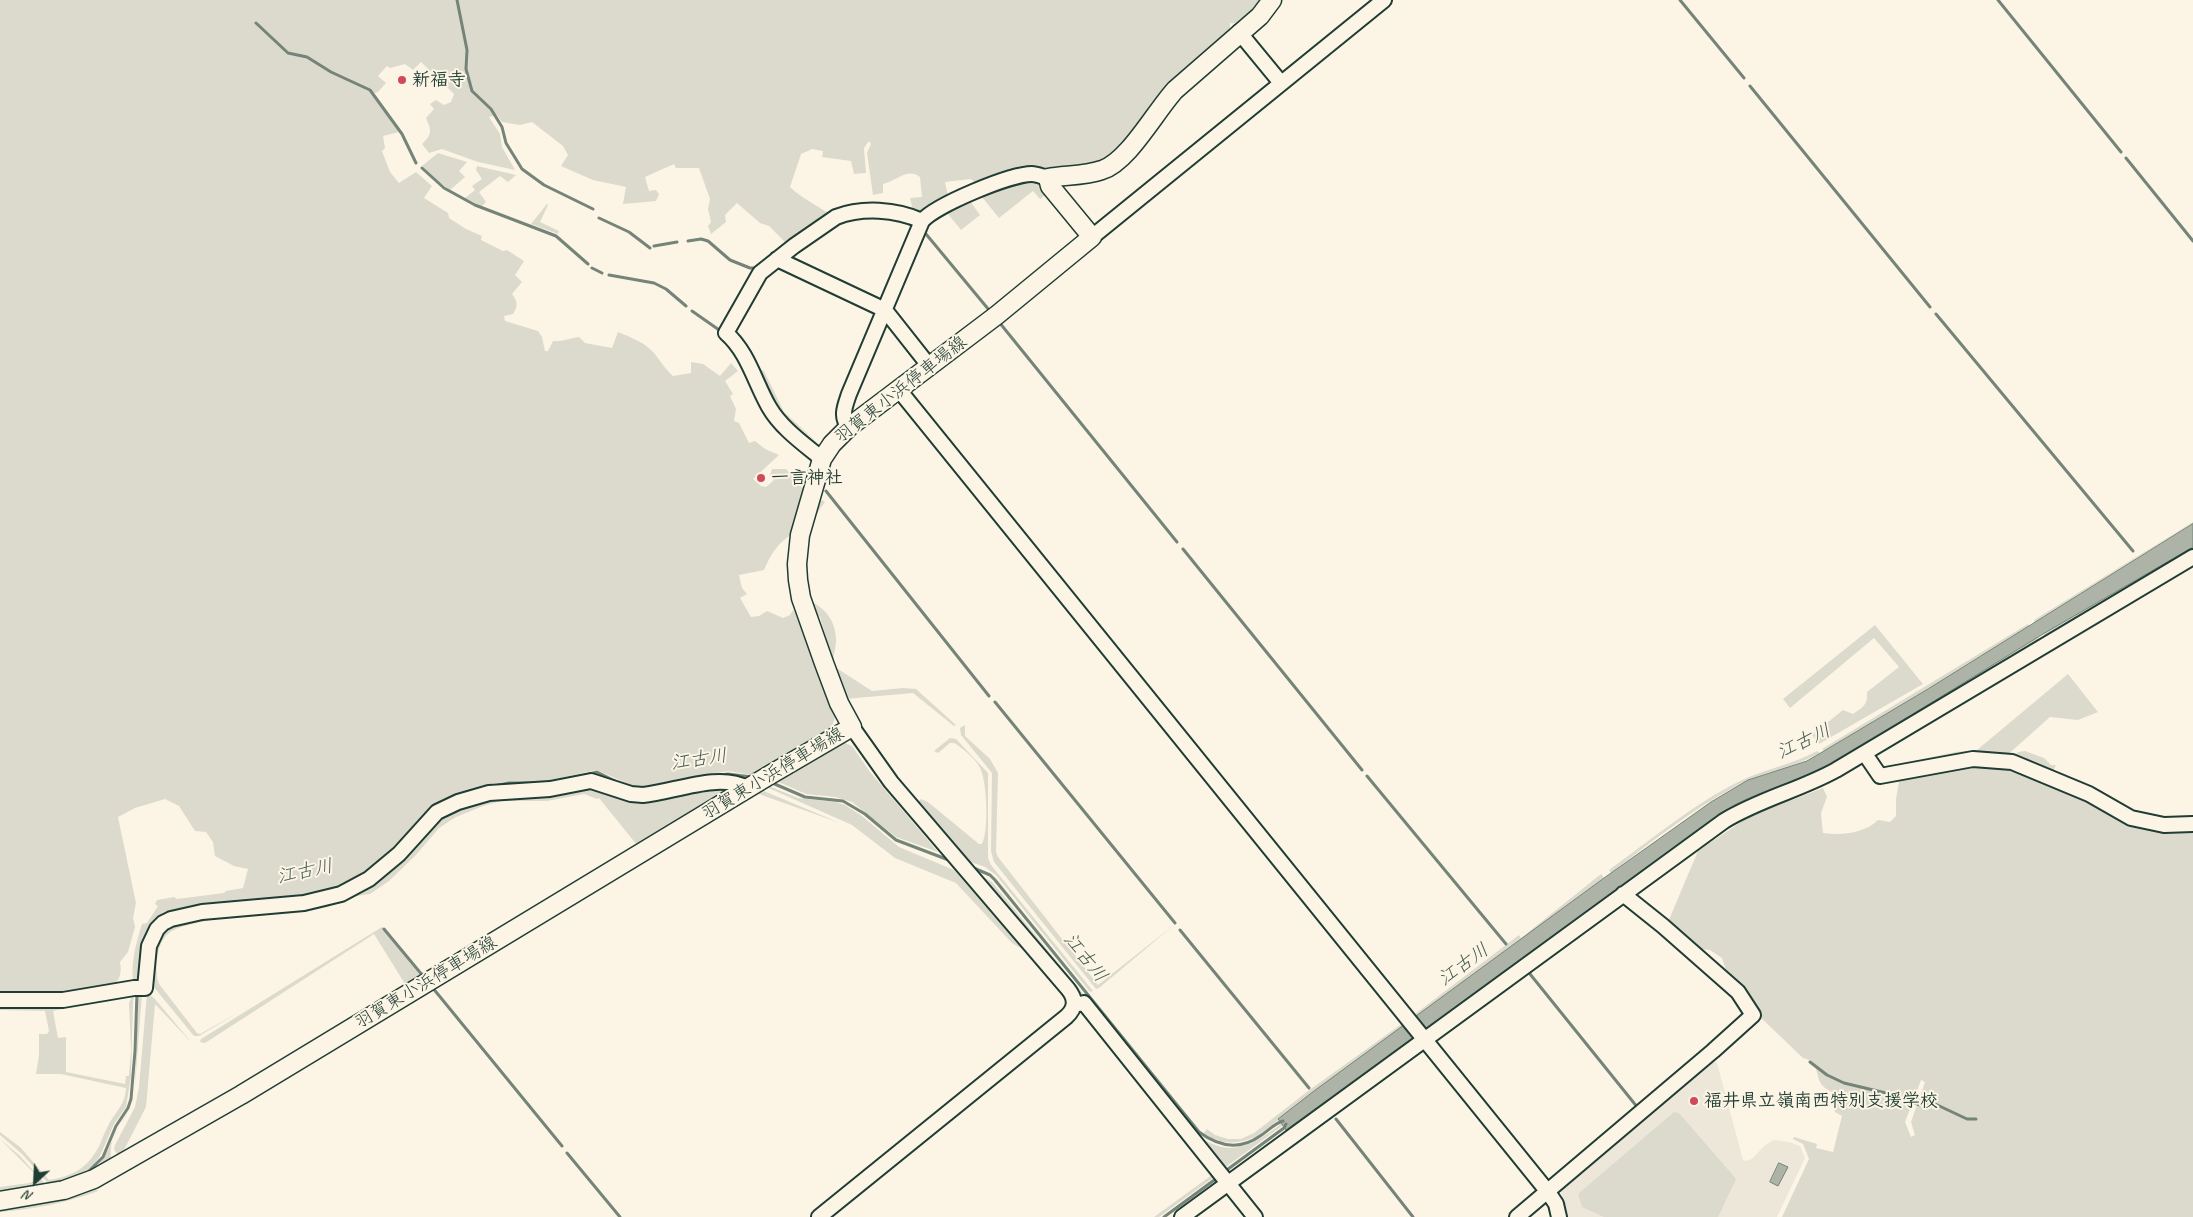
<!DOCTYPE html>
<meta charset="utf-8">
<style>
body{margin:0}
#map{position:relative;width:2193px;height:1217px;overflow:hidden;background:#fcf5e5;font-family:Caveat,sans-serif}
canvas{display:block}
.north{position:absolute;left:10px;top:1157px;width:50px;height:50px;-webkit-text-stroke:4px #fcf5e5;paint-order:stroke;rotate:205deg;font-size:14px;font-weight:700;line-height:20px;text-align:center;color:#1f3d34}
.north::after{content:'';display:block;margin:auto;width:18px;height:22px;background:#1f3d34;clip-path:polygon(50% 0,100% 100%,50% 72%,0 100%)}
</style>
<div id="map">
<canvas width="2193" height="1217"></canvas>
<div class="north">N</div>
</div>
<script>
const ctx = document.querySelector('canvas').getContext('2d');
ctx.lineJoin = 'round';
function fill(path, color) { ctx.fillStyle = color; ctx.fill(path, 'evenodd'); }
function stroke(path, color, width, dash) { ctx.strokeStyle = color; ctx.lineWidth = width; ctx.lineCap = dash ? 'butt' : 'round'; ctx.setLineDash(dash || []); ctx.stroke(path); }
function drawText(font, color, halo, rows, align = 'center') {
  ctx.font = font + ' Caveat,"Klee One",sans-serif'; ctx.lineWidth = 4; ctx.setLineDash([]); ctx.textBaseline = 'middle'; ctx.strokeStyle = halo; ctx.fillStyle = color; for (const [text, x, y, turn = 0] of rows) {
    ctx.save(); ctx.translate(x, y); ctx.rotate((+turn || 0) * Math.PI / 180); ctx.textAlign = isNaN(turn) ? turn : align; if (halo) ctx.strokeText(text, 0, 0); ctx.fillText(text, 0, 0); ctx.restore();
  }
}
fill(new Path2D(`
 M1710,1060l7,3 26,97 2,1 7,-2 13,-14 9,-5 15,2 11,4 5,12 -28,59h-209l-8,-29z`), '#ece7d8');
fill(new Path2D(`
 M0,0h1269l-28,24 -11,-1v13l-118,126 -132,25 -9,-8 -26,3 4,18 -35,15 -4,-17 12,-1 -2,-20c-12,-10 -24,4 -37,7v9l-10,2 -6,-42 4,-9 -2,-3 -5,7 2,25 -12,1 -3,-13 -29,-4 1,-6 -11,-2 -11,5 -11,33c11,11 27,18 39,27l-42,30 -18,-18 -9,-3 -23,-20 -12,12 1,7 -15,12 -3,-8 3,-4 -3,-13 2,-10 -11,-31h-23l-2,-4 -29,13 4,14 7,-1 3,4 -3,7 -33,3 3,-17 -33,-7 -32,-14 7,-11 -5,-9 -31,-24 -12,3 -18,-3 -5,-7 -8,2 11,17 2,13 13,23 -37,-8 -36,-13 -13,4 -7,-9c11,-10 9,-14 4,-26l8,-9 -4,-5 6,-4 8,5 7,-3 3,-8 -33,-32 -8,8 -8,-6 -15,4 -3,-2 -9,10 8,7 -8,9 -6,2 27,38 -16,4 2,12 -3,3 8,21 9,11 17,-11 16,14 -8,12 24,15 1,5 17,11 16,7 -1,4 22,11 4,-1 17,11 -9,14 7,7 -10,12c6,8 6,12 1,20l-9,2 1,5 33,10 4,6 3,14h3l5,-10c9,1 17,-3 26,-4l6,6 27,5 6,-16c12,5 26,10 35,20 7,8 12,17 20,24l18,-3v-11l12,2 17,12 11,-13 7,8 -13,10 8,13 -3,2 6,13 -2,12 5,2 10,20 6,-2 10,8 14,6 -26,24 8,7 5,1 8,-7 -4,-5 2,-6h14l18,21 -12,44c-15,10 -21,20 -28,36l-25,5 3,13 5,6 -7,4 11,19 8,-1 8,-5 16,7 7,-3 3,-5 2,3 40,105 -4,10 -38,23 -2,5 -32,20 -31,-5 -41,7 -31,9 -19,1 -40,-18 -51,11 -52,2 -36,11 -26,14 -50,51 -29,21 -17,8 -18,6 -17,2 -98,7 -40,9 -13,13 -5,9 -4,14 -3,31 -5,3c-2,-21 3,-39 9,-58l5,-1 11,-17 -3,-2 2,-4 17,-3 3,2 47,-6 2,-2 17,-3 5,-19 -14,-3 -19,-10 -2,-14 -7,-10 -11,-1 -16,-25 -14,-7 -30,9 -17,9 18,86 -3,15 2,9 -7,25 -8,10c2,10 0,19 -8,24 -17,10 -89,10 -112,11z
 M438,153l29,9 -8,9 6,6 -15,13 -17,-13 -11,-11z
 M477,166l39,9 -8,7 -8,-6 -21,16 7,10 -4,4 -17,-8 10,-8 -3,-4 10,-7 -6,-9z
 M1024,179l17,4 8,9 -9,7 -7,-8 -34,27 -17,-21 -12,4 10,14 -19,15 -13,-16 -15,8h-6l11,-10z
 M547,204l1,1 -8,17 19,9 -1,3 -27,-10z
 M735,333l11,12 12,23 6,3 20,41 34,31 -39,-32 -45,-75z
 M822,500l3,2c-22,26 -20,68 -13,100 14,7 23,19 24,36 1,10 -5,19 -1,29l37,24 31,-3 13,1 40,36 -2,1 -41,-33 -68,6 -18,-45 -1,-15 -6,-22 -10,-9 -5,-25 1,-38 9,-36z
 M2193,522v2l-158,99 -1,-3z
 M2193,547v4l-147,84 -3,-1z
 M2028,624l1,2 -101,63 -104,62 -2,-2z
 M1875,625l48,59 -104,60 -7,-9 31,-25 10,4c10,-7 15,-9 14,-22l32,-25 -25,-29 -84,70 -7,-9z
 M2038,637v4l-187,115 -15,8 -3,-1z
 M2068,674l30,38 -20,8 -28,-3 -45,40 -118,14 -3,-4 72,-15 21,-2z
 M965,725v11l25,23 8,14 -2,79 2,5 100,128 76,-60 -75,63 -3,1 -102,-127 -3,-11 1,-78 -31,-38 -1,-7z
 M950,738l6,1 32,34v85l3,7 102,126 -3,1 -94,-117 -11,-8 -23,-8 -45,-56 4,-4 7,3 51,42h3c7,-14 5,-59 -1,-74 -3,-9 -19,-23 -27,-27h-4l-12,10 -4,-2z
 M838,740l14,6 18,26 68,80 -42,-15 -44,-35 -17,-5 -29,-3 -32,-14z
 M1817,751l3,2c-26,15 -56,18 -82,32 -45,24 -87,57 -127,88l-2,-3c42,-30 83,-65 129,-88 25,-13 54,-17 79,-31z
 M2025,751l19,7 7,7h5l-3,6 25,11 65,38 -132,-61 7,-7z
 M2011,764l106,50 76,13v390h-411l27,-58 -6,-15 -10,-5 1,-2 23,7 -1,4 17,4 9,-36 -7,-4 -3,-10 4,-8c-6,-3 -13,-6 -16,-12 -5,-12 -2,-21 -17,-24l-46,-44 -28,-35 -7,-21 -12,-8 -17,-2 -25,-26 30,-71 52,-35 73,-28 4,9 -6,16 2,20c18,3 42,0 55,-13l12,2 6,-6v-17l4,-23 54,-11zM1921,1080l4,2 -14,40 4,13 -4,2 -6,-15z
 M1830,765l-1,3 -87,35 -119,83 -3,-2 120,-83z
 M584,784l36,9 116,-7 -99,59 -38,-47 -2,1 -13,-5 -37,7h-46l-18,5 -27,11 -17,11 -24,28 -26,25 -19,13 -13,2 -29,11 -15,3c-30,3 -123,7 -144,23 -13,10 -15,36 -10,51l38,49 3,1 39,-22 -40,24h-5l-46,-56 1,-25 15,-30 177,-29 88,-73 31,-19z
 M764,784l34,14 38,4 9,3 17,11 37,31 55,23 68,79 -10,-6 -56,-60 -61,-25 -43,-33 -88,-39z
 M759,789l81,34 -84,-30z
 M1601,874l3,4 -190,141 -3,-2 108,-82 2,3z
 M975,875l7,1 10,6 94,115 -2,2 -3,-2z
 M1613,890l1,3 -189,138 -3,-1z
 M382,927l41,52 -24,11 6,-6 -31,-50 -169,109 -5,-1 1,-3z
 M135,990l-2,12 -2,74 -5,31 -12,17 -14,32 -9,12 -21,12 -21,4 -27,-30 -22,-19v-3l20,15 29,33c25,-4 40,-13 51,-36 3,-7 6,-15 10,-22 7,-12 15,-18 16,-34l-65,-14h-25l3,-19v-21h8l2,-3 -4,-20 -45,-1v-7l94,-1 -41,9 5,27 8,-1v35l59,12 1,-8h3l2,-26 -2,-47z
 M140,993h2l-7,93 3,-88z
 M147,993l7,5 38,45 -37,-39 -9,103 -22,43 1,2 -6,5 -5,-8 1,-4 20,-38 4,-20z
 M1407,1020l2,3 -152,113c-19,9 -36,9 -53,-3l3,-4 8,6 13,4h13l13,-6 54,-42z
 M1417,1033l1,3 -187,137 -2,-1z
 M128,1112c-10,18 -21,30 -16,51l-18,8c15,-17 21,-40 34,-59z
 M1674,1112l5,1 57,66 -18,38h-114l-22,-10 -4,-13z
 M1281,1124l1,2 -59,43 -24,-29 1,-3c32,22 54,7 81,-13z
 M0,1139l20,17 25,28 -45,7v-4l29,-4 11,-4z
 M1216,1172l1,3 -58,42h-5z
 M95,1187l3,4c-32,12 -64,18 -98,21v-9z`), '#dcdacc');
const water = new Path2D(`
 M2193,524v23l-150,87 -213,131c-35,18 -71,25 -106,46l-438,319 -8,-11 36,-28 290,-213 107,-76 37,-22 59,-19 17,-10 104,-62z
 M1779,1163l9,4 -10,19 -8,-4z`);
fill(water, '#aeb3a7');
stroke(water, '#758479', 1);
stroke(new Path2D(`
 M457,0l10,50 -1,19 6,22 19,18 11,18 4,16 16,26 22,16 49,24
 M1680,0l64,78
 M1998,0l123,152
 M256,23l32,30 19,4 24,15 39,18 32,44 14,29
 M1750,86l180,221
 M2126,158l67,83
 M422,168l22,20 31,17 81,31 32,28
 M599,218l30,14 21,16
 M926,234l63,76
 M688,241l13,-2 7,2 22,19 20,8h8
 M654,246l23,-4
 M592,268l10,5
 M609,275l45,8 12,6 20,17
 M692,311l30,21
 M1936,314l197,237
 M999,322l178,220
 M826,491l163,205
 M1183,549l179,221
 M995,702l180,221
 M716,776l12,-2 24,3
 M1367,776l139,168
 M578,777l19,-5 24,12
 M770,782l35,15 38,4 22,13 31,26 58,22
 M489,787l20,-4h31
 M969,866l21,9 5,5 204,252c19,14 40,19 61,4 8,-5 15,-13 23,-15
 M384,929l39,47
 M1180,930l129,158
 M1530,974l108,134
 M432,987l130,159
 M1810,1062l17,13 17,8 46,11 30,11 13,-2 34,16h9
 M1336,1119l77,98
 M567,1153l53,64
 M1224,1172l60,-44 2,-4
 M87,1173l16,-16 13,-31 12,-18 3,-9 4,-48 2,-58
 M1164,1217l53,-39`), '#758479', 3);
const minor = new Path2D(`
 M1239,32l42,51
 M1092,237l292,-237
 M777,259l108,51 45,57
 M899,390l649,802 8,12 3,13
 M849,427c-9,-10 -4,-21 0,-33l73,-173
 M822,459c-18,-15 -41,-31 -53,-52 -14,-24 -21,-55 -43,-74l34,-60 34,-27 42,-29c26,-10 60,-8 86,4 14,-16 88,-47 110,-47 5,0 11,3 16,4
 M1865,754l15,22 93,-17 39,3 77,32 42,24 33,7 29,-1
 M0,1000h63l71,-12h11l4,-42 8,-17 6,-6 8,-4 31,-7 102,-9 37,-9 28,-15 30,-25 38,-42 21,-10 31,-9 61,-4 41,-8 40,13 12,1c31,-3 76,-23 104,-7
 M1074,1005l10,-2 171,214
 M819,1217l247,-200c10,-9 10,-18 2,-28l-177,-207 -39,-55
 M1182,1217l542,-396c36,-22 76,-31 112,-51l357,-213
 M1517,1217l196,-166 40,-36 -15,-23 -75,-66 -40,-32`);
const major = new Path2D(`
 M0,1201l64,-11 30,-11 147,-84 527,-319 84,-49 -13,-24 -15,-40 -23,-65 -3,-18 -1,-16 3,-29 22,-76 10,-15 17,-17 148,-112 95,-78 -42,-51 -2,-8c17,-3 37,-2 54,-8 26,-8 53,-58 73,-80l85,-74 12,-16`);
stroke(minor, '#1f3d34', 18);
stroke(major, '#1f3d34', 21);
stroke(minor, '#fcf5e5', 14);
stroke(major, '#fcf5e5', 18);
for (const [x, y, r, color] of [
 [402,80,5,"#d1495b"],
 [761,478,5,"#d1495b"],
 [1694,1101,5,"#d1495b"]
]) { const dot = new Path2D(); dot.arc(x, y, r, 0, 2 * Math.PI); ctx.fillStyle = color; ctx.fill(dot); stroke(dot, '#fcf5e5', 2); }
drawText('bold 18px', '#1f3d34', '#fcf5e5', [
 ["新福寺",412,80],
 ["一言神社",771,478],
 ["福井県立嶺南西特別支援学校",1704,1101]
], 'left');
drawText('18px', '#1f3d34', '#fcf5e5', [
 ["羽賀東小浜停車場線",901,390,-38],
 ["羽賀東小浜停車場線",773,774,-31],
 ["羽賀東小浜停車場線",426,983,-31]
]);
drawText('italic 19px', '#435a51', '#fcf5e5', [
 ["江古川",1804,742,-25],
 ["江古川",699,760,-8],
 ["江古川",305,872,-12],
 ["江古川",1085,958,51],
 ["江古川",1464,965,-36]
]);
</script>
